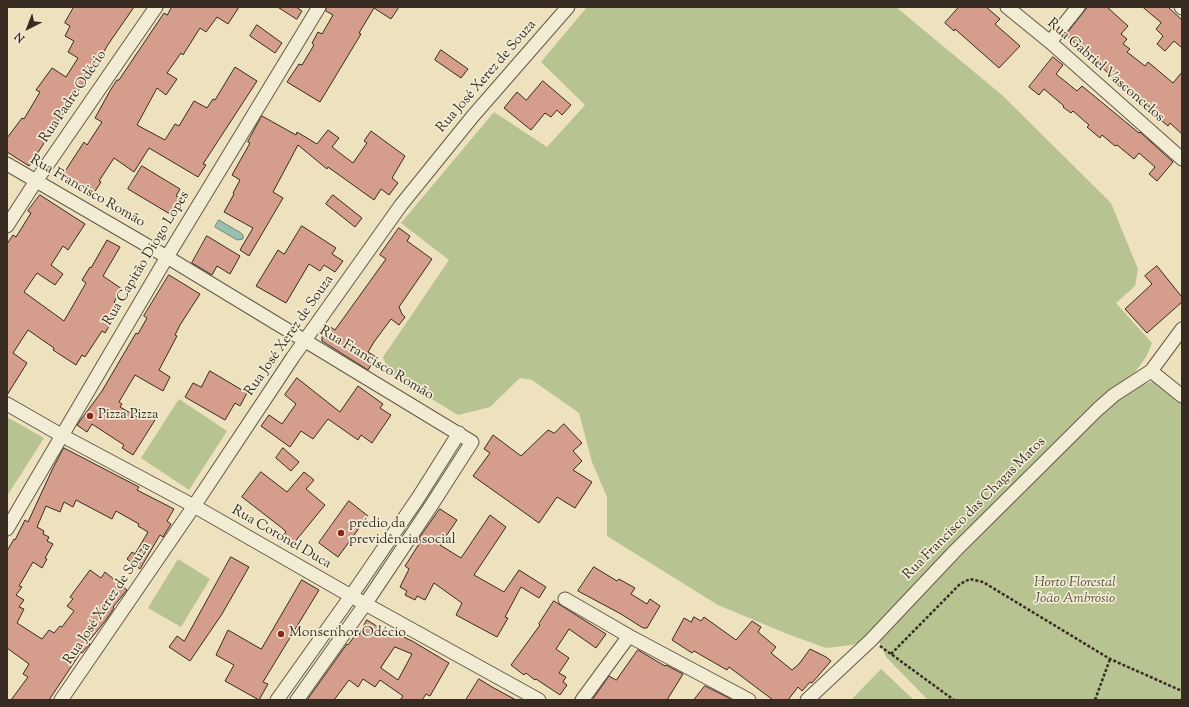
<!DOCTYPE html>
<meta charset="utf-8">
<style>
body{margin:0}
#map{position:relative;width:1189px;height:707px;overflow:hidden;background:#ede1be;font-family:"Sorts Mill Goudy",serif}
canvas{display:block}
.frame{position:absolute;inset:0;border:8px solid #372b22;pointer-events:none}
.north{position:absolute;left:8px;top:8px;width:40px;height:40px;-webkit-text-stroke:3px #f3ecd5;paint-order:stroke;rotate:222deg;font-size:11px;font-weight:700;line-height:16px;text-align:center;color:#372b22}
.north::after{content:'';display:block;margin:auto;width:14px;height:18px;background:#372b22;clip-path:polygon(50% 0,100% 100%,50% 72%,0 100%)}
</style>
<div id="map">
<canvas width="1189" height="707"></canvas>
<div class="frame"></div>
<div class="north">N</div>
</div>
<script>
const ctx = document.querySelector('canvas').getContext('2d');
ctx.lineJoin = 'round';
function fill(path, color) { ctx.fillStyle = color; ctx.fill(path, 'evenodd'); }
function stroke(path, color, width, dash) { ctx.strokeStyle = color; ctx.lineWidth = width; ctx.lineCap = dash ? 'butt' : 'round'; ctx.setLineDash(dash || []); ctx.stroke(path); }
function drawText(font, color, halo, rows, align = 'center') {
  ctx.font = font + ' "Sorts Mill Goudy",serif'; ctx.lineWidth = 3.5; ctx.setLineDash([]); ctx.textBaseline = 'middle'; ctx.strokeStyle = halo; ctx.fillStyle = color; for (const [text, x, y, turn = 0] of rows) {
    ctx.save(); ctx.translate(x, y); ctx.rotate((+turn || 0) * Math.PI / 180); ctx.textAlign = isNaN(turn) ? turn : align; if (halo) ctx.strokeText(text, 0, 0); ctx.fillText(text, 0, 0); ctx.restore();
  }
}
fill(new Path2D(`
 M587,7h309l106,88 109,108 27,66 -3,17 -19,17 36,40 -6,14 -13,18 -262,265 -20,5 -25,3 -41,-15 -67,-28 -111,-69v-39l-15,-35 -13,-49 -47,-33 -12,-2 -30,29 -32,8 -69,-42 -6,-16 66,-97 -48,-37 93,-111 53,35 38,-42 -44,-43z
 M1153,381l29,20v299h-254l-42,-43 -7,-16 127,-132 105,-105 22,-16z
 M179,399l48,32 -38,59 -48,-32z
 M7,417l37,21 -37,58z
 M178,559l32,20 -29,48 -33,-19z
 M881,669l33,31h-63z`), '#b8c392');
const water = new Path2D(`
 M219,220l22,13 2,2v4l-6,1 -22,-13z`);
fill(water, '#99beb2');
stroke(water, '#728378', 1);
const building = new Path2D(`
 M74,7h60l-27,39 -5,10 -1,-1 -7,12 -65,99 -22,-14v-14l15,-20 2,1 16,-27 -4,-2 16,-22 14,9 12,-19 -10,-6 6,-11 -9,-5 5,-10 -5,-3z
 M172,7h67l-11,17 -11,-7 -11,15 -6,-4 -17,27 -2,-2 -14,20 10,6 -11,16 -9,-7 -20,37 28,15 10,-16 4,2 15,-25 13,7 6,-9 2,1 20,-33 22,14 -54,83 3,1 -8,12 -49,-29 -15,24 -20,-14 -15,23 2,1 -9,14 -30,-20 22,-34 3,3 15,-23 -7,-4 16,-29 6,-9h2l45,-67 3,2z
 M278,7h18l6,4 -5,8z
 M327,7h72l-8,12 -17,-11 -15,25 2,1 -41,68 -33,-20 12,-18 3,1 12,-20 -2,-2 6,-11 4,2 11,-19 -7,-4z
 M959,7h27l14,12 -5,5 25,22 -21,22 -44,-39 -1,2 -9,-8z
 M1088,7h19l21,19 -7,8 6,5 -4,5 7,5 -3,3 18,14 3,-4 25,21 9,-11v62l-12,-11 -2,3 -19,-16 -83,-75z
 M1143,7h25l14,13v28l-8,-7 -9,10 -8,-7 6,-8 -7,-7 5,-6z
 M257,25l25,18 -7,10 -25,-17z
 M441,50l27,19 -7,9 -26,-18z
 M1053,57l10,8 -7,9 21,17 5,-5 57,47 1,-1 33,30 -16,19 -8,-7 6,-7 -16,-14 -5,6 -17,-14 -2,1 -13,-11 -2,3 -13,-11 2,-2 -16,-14 -2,2 -8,-6 1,-1 -20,-17 -5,6 -10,-8z
 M543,81l28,24 -9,10 -5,-5 -6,7 -6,-4 -14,17 -27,-22 13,-16 9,8z
 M262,116l34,19 1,-3 20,12 11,-14 11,8 -7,9 21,16 14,-20 -3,-2 7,-10 34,25 -13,22 6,5 -9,12 -8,-6 -7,11 -46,-33 -1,2 -29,-24 -25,47 10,6 -34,58 -9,-6 13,-22 -29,-16 10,-18 -1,-1 7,-13 -8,-5 18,-32 -2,-1z
 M142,166l38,23 -4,7 8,5 -9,16 -47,-28z
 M40,195l45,29 -17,26 -5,-4 -12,19 12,9 -8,11 -18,-12 -13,19 40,29 22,-38 -4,-3 8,-13 1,1 16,-28 13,7 -17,29 19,13 -8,13 4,3 -8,11 4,2 -9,15 -3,-2 -17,26 -3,-2 -6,10 -23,-15 1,-2 -26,-18 -15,23 14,10 -20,32v-151l6,-9 3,2 15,-24 -3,-2z
 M333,195l29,23 -7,9 -29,-23z
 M302,226l34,22 -4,6 11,7 -8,11 -11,-7 -4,6 -11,-7 -23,39 -30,-17 22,-36 6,4z
 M399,228l11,8 -3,5 25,18 -33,48 3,7 3,3 -6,8 -8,-6 -17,23 -6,10 8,5 -8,13 -46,-29v-4l7,-11 6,4 51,-71 -6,-4z
 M207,236l33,20 -10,18 -13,-8 -5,9 -20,-12z
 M1157,266l25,31v5l-35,31 -22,-24 27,-25 -7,-8z
 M169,275l31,19 -20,31 -5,10 2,1 -18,34 11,7 -7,14 -28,-16 -16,27 3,2 -2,3 21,12 3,-6 11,7 -22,35 -11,-7 2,-3 -32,-21 -5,8 -10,-7 25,-34 34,-58 2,1 9,-16 -3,-2z
 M210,371l37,22 -7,13 -5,-3 -10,17 -40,-23 8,-14 8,4z
 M297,378l43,34 18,-26 25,18 -3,4 11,7 -19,28 -11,-8 -3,5 -30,-21 -15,20 -12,-8 -11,16 -29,-21 8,-11 13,9 14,-20 -11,-9z
 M564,424l18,19 -9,8 9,10 -9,9 19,12 -17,26 -18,-11 -18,26 -66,-47 17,-23 -6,-4 9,-14 28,21 27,-26 6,3z
 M64,448l75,39 -2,3 37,19 -7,12 4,3 -8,13 -3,-2 -20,34 -13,-10 5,-7 3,2 13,-22 -10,-6 1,-2 -23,-13 -4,8 -36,-19 -3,7 -9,-5 -4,10 -14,-6 -9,21 7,4 -1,3 6,3 -2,4 6,3 -8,14 2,1 -5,9 -9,-6 -14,24 3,1 -6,8 8,5 -5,7 5,2 -7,14 25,16 7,-9 5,3 6,-7 2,1 12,-16 -7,-5 6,-7 -3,-2 20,-27 11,8 4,-6 22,18 -14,17 1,1 -8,12 -18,22 2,2 -8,9 -1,-1 -32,48h-38l17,-23 -5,-3 6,-10 -22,-16v-97l7,-12 1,1 10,-20 3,2 25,-54z
 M283,448l16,14 -8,9 -15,-13z
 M261,472l26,20 17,-20 10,8 -8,9 19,16 -32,39 -10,-8 3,-4 -4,-4 -40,-31z
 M349,501l19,15 -30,41 -19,-14z
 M440,509l17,11 -17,25 21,13 29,-43 16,12 -32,48 30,17 15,-22 27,17 -7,11 -18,-11 -16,30 3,1 -11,19 -41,-22 6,-12 -28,-20 -9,17 -8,-4 -2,4 -10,-5 2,-4 -7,-4 9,-18 -4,-3 16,-25 -2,-2z
 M231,557l18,10 -27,47 -32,47 -21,-14 8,-11 7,5z
 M594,567l23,14 2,-2 16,9 -4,6 16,10 3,-5 10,7 -13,22h-4l-22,-14 -43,-23z
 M302,580l17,10 -56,92 5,2 -9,16 -34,-19 9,-16 -18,-10 12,-25 33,19z
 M554,601l52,33 -10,14 -27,-19 -13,20 13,9 -10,15 7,4 -3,5 4,3 -7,10 -24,-16 -1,1 -9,-7 -2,2 -13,-10 29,-40 -1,-1z
 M694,617l7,4 3,-4 32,23 16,-19 9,6 -3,5 18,15 -5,6 21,17 7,-6 11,-15 16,8 5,4 -19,22 -2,-1 -8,9 -4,-4 -10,13h-15l-44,-33 -2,3 -33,-19 -2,2 -20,-13 12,-22 7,4z
 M367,620l24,15 2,-3 19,9 37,22 -19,33 -4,-2 -4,6h-22l3,-4 -23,-16 -5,7 -12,-8 -5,8 -9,-7 -15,20h-27l40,-56 1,1 8,-11 2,2zM395,647l17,7 -14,26 -17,-12z
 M638,650l27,16 1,-1 17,9 -16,26h-75l17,-24 7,4z
 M479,679l13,8 24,13h-50z
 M705,686l24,12 2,2h-37z`);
fill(building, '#d59e8c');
stroke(building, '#372b22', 1);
const minor = new Path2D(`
 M1007,7l43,35 132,117
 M1181,7l1,1
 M1050,42l28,-35
 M7,164l160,93 305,185 -41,64 -65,97 -69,97
 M7,226l29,-45 120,-174
 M1151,371l31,25
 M7,404l54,31 133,71 157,90 188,104
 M7,529l160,-272 152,-250
 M565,599l64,37
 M61,700l133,-194 99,-149 108,-152 72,-89 95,-109
 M277,700l74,-104 67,-98 41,-65
 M582,700l47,-64 120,64
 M807,700l64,-60 84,-89 143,-142 16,-14 37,-24 31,-42`);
stroke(minor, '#645849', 15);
stroke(new Path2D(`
 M880,646l74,54
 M891,654l69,-70 10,-5 13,3 127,77 72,32
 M1095,700l15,-41`), '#372b22', 2.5, [3, 2]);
stroke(minor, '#f3ecd5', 13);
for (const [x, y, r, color] of [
 [90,416,4,"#8f2418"],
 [341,533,4,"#8f2418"],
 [281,634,4,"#8f2418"]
]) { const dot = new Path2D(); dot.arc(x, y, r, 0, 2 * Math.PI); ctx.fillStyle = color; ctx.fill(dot); stroke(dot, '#f3ecd5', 1.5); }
drawText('14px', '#372b22', '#f3ecd5', [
 ["Rua Gabriel Vasconcelos",1105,71,41],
 ["Rua José Xerez de Souza",487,77,-49],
 ["Rua Padre Odécio",74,97,-56],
 ["Rua Francisco Romão",87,192,30],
 ["Rua Capitão Diogo Lopes",147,259,-59],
 ["Rua José Xerez de Souza",290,336,-55],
 ["Rua Francisco Romão",376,364,31],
 ["Rua Francisco das Chagas Matos",975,509,-45],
 ["Rua Coronel Duca",281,538,30],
 ["Rua José Xerez de Souza",108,604,-56]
]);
drawText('14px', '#372b22', '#f3ecd5', [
 ["Pizza Pizza",98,416],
 ["prédio da",349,525],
 ["previdência social",349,541],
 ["Monsenhor Odécio",289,634]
], 'left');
drawText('italic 14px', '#57513e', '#f3ecd5', [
 ["Horto Florestal",1075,584],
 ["João Ambrósio",1075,600]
]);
</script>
